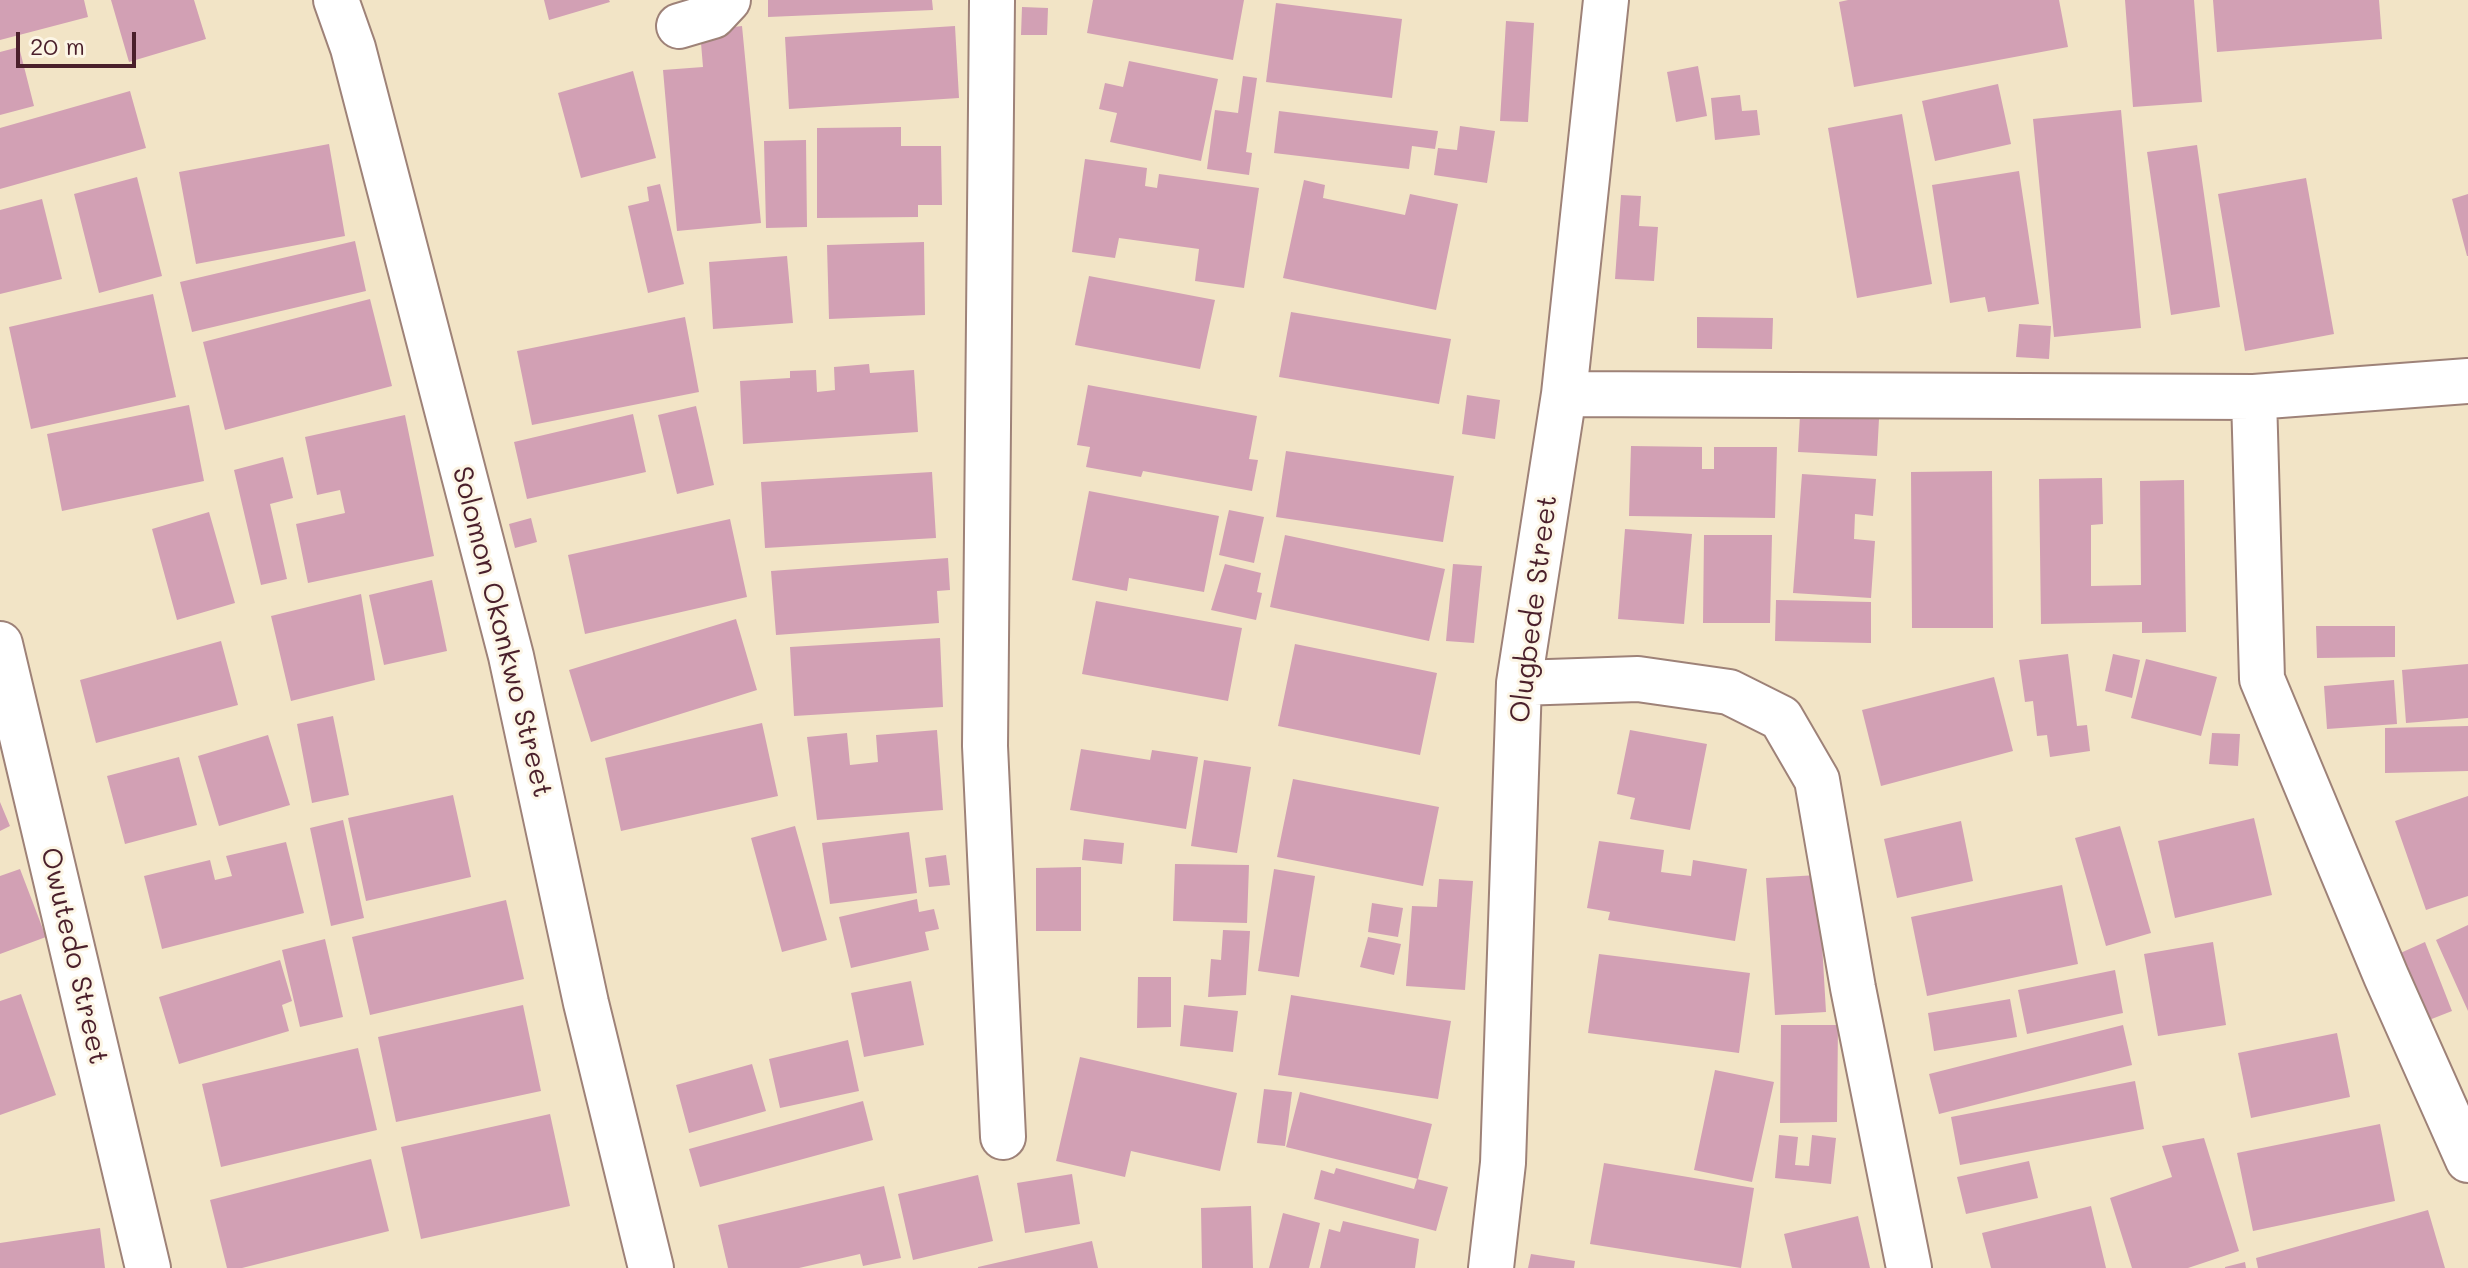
<!DOCTYPE html>
<style>
body{margin:0}
#map{position:relative;width:2468px;height:1268px;overflow:hidden;background:#f2e4c6;font-family:Mali,sans-serif}
canvas{display:block}
.scale{position:absolute;left:16px;top:32px;width:120px;height:36px;box-sizing:border-box;border:4px solid #4a1f2b;border-top:0;padding-left:10px;font-size:24px;line-height:28px;white-space:nowrap;color:#4a1f2b;-webkit-text-stroke:6px #fcf5e5;paint-order:stroke}
</style>
<div id="map">
<canvas width="2468" height="1268"></canvas>
<div class="scale">20 m</div>
</div>
<script>
const ctx = document.querySelector('canvas').getContext('2d');
ctx.lineJoin = 'round';
function fill(path, color) { ctx.fillStyle = color; ctx.fill(path, 'evenodd'); }
function stroke(path, color, width, dash) { ctx.strokeStyle = color; ctx.lineWidth = width; ctx.lineCap = dash ? 'butt' : 'round'; ctx.setLineDash(dash || []); ctx.stroke(path); }
function drawText(font, color, halo, rows, align = 'center') {
  ctx.font = font + ' Mali,sans-serif'; ctx.lineWidth = 6; ctx.setLineDash([]); ctx.textBaseline = 'middle'; ctx.strokeStyle = halo; ctx.fillStyle = color; for (const [text, x, y, turn = 0] of rows) {
    ctx.save(); ctx.translate(x, y); ctx.rotate((+turn || 0) * Math.PI / 180); ctx.textAlign = isNaN(turn) ? turn : align; if (halo) ctx.strokeText(text, 0, 0); ctx.fillText(text, 0, 0); ctx.restore();
  }
}
fill(new Path2D(`
 M0,0h84l4,17 -88,23z
 M111,0h83l12,39 -77,23z
 M544,0h65l1,2 -61,18z
 M768,0h164l1,10 -165,7z
 M1093,0h151l-11,60 -146,-27z
 M1848,0h211l9,47 -214,40 -15,-85z
 M2125,0h69l8,102 -69,5z
 M2213,0h166l3,39 -165,13z
 M1276,3l126,16 -10,79 -126,-16z
 M1022,7l26,1 -1,27h-26z
 M1506,21l28,2 -6,99 -28,-1z
 M742,26l19,197 -84,8 -14,-161 40,-3 -3,-36z
 M955,26l4,72 -170,11 -4,-72z
 M19,47l15,59 -34,9v-63z
 M1129,61l89,18 -17,82 -91,-19 7,-29 -18,-4 6,-26 18,4z
 M1698,66l9,50 -31,6 -9,-50z
 M633,71l23,87 -75,20 -23,-85z
 M1243,76l14,2 -11,74 6,1 -3,22 -42,-6 8,-59 23,3z
 M1998,84l13,60 -76,17 -13,-60z
 M130,91l16,57 -146,41v-61z
 M1740,95l2,16 15,-1 3,25 -45,5 -4,-42z
 M2121,110l20,218 -87,9 -21,-218z
 M1279,111l159,20 -3,18 -23,-3 -3,23 -135,-16z
 M1902,114l30,170 -75,14 -29,-170z
 M1460,126l35,5 -8,52 -53,-8 4,-27 19,2z
 M901,127v19h40l1,59h-24v12l-101,1v-90z
 M806,140l1,87 -41,1 -2,-87z
 M329,144l16,92 -149,28 -17,-92z
 M2197,145l23,162 -49,8 -24,-163z
 M1085,159l62,9 -2,18 12,2 2,-14 100,14 -15,100 -49,-7 4,-32 -80,-11 -4,20 -43,-6z
 M2019,171l20,133 -51,8 -3,-15 -35,6 -18,-118z
 M137,177l25,99 -63,17 -25,-99z
 M2306,178l28,156 -89,17 -27,-157z
 M1304,180l21,5 -2,13 82,17 5,-21 48,10 -22,106 -153,-32z
 M660,184l24,100 -36,9 -20,-87 21,-5 -2,-14z
 M2468,194v62h-1l-15,-57z
 M1621,195l20,1 -2,30 19,1 -4,54 -39,-2z
 M42,199l20,80 -62,15v-84z
 M355,241l11,50 -174,41 -12,-50z
 M924,242l1,73 -96,4 -2,-74z
 M787,256l6,67 -80,6 -4,-67z
 M1089,276l126,24 -15,69 -125,-24z
 M153,294l23,103 -145,32 -22,-102z
 M370,299l22,87 -167,44 -22,-88z
 M1291,312l160,27 -12,65 -160,-27z
 M685,317l14,75 -167,33 -15,-74z
 M1697,317l76,1 -1,31 -75,-1z
 M2019,324l32,2 -2,33 -33,-2z
 M869,364l1,9 44,-3 4,62 -175,12 -3,-63 50,-3v-7l26,-1 1,22 18,-2 -1,-23z
 M1088,385l169,31 -8,43 9,1 -6,31 -109,-20 -2,6 -55,-10 4,-20 -13,-2z
 M1467,395l33,5 -5,39 -33,-5z
 M189,405l15,76 -142,30 -15,-77z
 M696,406l18,79 -37,9 -19,-79z
 M633,414l13,58 -119,27 -13,-57z
 M405,415l29,141 -126,27 -12,-59 49,-11 -5,-23 -23,5 -12,-58z
 M1800,415l79,4 -2,37 -79,-4z
 M1631,446l71,1v22h12v-22h63l-2,71 -146,-2z
 M1286,451l168,25 -11,66 -167,-25z
 M283,457l10,41 -23,6 17,75 -26,6 -27,-115z
 M1992,471l1,157h-81l-1,-156z
 M932,472l4,66 -171,10 -4,-66z
 M1802,474l74,5 -3,37 -18,-2 -1,25 21,2 -4,57 -78,-5z
 M2102,478l1,46 -12,1v61l50,-1 -1,-104 44,-1 2,152 -44,1v-11l-101,2 -2,-145z
 M1089,491l130,25 -15,76 -75,-14 -2,13 -55,-11z
 M1229,510l35,7 -10,46 -35,-8z
 M209,512l26,91 -58,17 -25,-91z
 M531,518l6,24 -22,6 -6,-24z
 M730,519l17,78 -162,37 -17,-79z
 M1625,529l67,5 -8,90 -66,-5z
 M1285,535l160,34 -16,72 -159,-34z
 M1704,535h68l-2,88h-67z
 M948,558l2,32 -13,1 2,32 -163,12 -5,-64z
 M1225,564l36,9 -4,19 5,1 -6,27 -45,-10z
 M1453,564l29,2 -8,77 -28,-2z
 M432,580l15,71 -63,14 -15,-70z
 M361,594l14,86 -84,21 -20,-85z
 M1776,600l95,2v41l-96,-2z
 M1096,601l146,27 -14,73 -146,-27z
 M736,619l21,71 -166,52 -22,-72z
 M2316,626h79v31l-78,1z
 M940,638l3,69 -149,9 -4,-69z
 M221,641l17,64 -142,38 -16,-63z
 M1295,644l142,29 -17,82 -142,-29z
 M2068,654l9,72 10,-1 3,26 -40,6 -3,-22 -10,1 -4,-35 -8,1 -6,-42z
 M2113,654l27,6 -8,38 -27,-7z
 M2146,659l71,18 -16,59 -70,-18z
 M2468,664v54l-62,5 -4,-53z
 M1994,677l19,74 -132,35 -19,-76z
 M2394,680l3,44 -70,5 -3,-43z
 M333,716l16,79 -37,8 -15,-79z
 M762,723l16,73 -157,35 -16,-73z
 M2468,726v45l-83,2v-45z
 M937,730l6,80 -126,10 -10,-83 40,-4 3,32 28,-3 -2,-27z
 M1630,730l77,14 -17,86 -60,-11 5,-21 -18,-4z
 M2212,733l28,1 -2,32 -29,-2z
 M268,735l22,70 -71,21 -21,-70z
 M1081,749l69,11 2,-10 46,7 -12,72 -116,-19z
 M179,757l18,68 -72,19 -18,-68z
 M1204,760l47,7 -14,86 -46,-7z
 M1293,779l146,28 -16,79 -146,-29z
 M453,795l18,82 -105,24 -18,-83z
 M2468,796v100l-42,14 -31,-89z
 M0,802l10,24 -10,5z
 M2254,818l18,77 -97,23 -17,-77z
 M343,820l21,98 -33,8 -21,-98z
 M1961,821l12,60 -76,17 -13,-59z
 M795,826l32,114 -45,12 -31,-114z
 M2120,826l31,107 -45,13 -31,-108z
 M909,832l8,61 -87,11 -8,-61z
 M1084,839l40,4 -2,21 -40,-4z
 M1599,841l65,9 -3,22 30,4 2,-16 54,9 -12,72 -127,-21 2,-8 -23,-4z
 M286,842l18,71 -142,36 -18,-73 66,-16 5,20 17,-4 -6,-20z
 M946,855l4,30 -21,2 -4,-29z
 M1175,864l74,1 -2,58 -74,-2z
 M1081,867v64h-45v-63z
 M20,869l26,68 -46,17v-78z
 M1274,869l41,7 -16,101 -41,-6z
 M1818,875l8,137 -51,3 -9,-137z
 M1439,879l34,2 -8,109 -59,-4 6,-80 25,1z
 M2062,885l16,79 -151,32 -16,-79z
 M917,899l2,13 15,-3 5,20 -14,3 4,18 -78,18 -12,-51z
 M506,900l18,79 -154,36 -18,-78z
 M1372,903l31,5 -5,29 -30,-5z
 M2468,925v86l-32,-71z
 M1223,930l27,1 -4,64 -38,2 3,-38 10,1z
 M1368,937l33,7 -7,31 -34,-8z
 M325,939l18,78 -43,10 -18,-77z
 M2213,942l13,83 -68,11 -14,-82z
 M2425,942l27,69 -28,11 -28,-67z
 M1599,954l151,19 -11,80 -151,-20z
 M280,960l12,41 -10,4 7,26 -110,33 -20,-67z
 M2115,970l8,43 -96,21 -9,-44z
 M1138,977h33v50l-34,1z
 M911,981l13,64 -60,12 -13,-64z
 M21,994l35,101 -56,20v-114z
 M1291,995l160,26 -13,78 -160,-24z
 M2010,999l7,38 -83,14 -6,-38z
 M523,1005l18,86 -145,31 -18,-85z
 M1184,1005l54,6 -5,41 -53,-6z
 M1781,1025h57l-1,97 -57,1z
 M2123,1025l9,40 -193,49 -10,-40z
 M2337,1033l13,64 -99,21 -13,-65z
 M848,1040l11,51 -79,17 -11,-49z
 M358,1048l19,82 -156,37 -19,-83z
 M1080,1057l157,36 -17,78 -89,-20 -6,26 -69,-16z
 M752,1064l14,47 -77,22 -13,-48z
 M1715,1070l59,12 -22,100 -58,-12z
 M2135,1081l9,48 -184,36 -9,-48z
 M1264,1089l28,3 -7,54 -28,-3z
 M1300,1092l132,32 -14,55 -132,-32z
 M863,1101l10,39 -173,47 -11,-38z
 M550,1114l20,92 -149,33 -20,-92z
 M2380,1124l15,77 -142,30 -16,-78z
 M1779,1135l19,2 -3,28 14,1 3,-31 24,3 -5,46 -56,-6z
 M2204,1138l35,113 -51,17h-56l-22,-70 62,-21 -10,-31z
 M371,1159l18,72 -147,37h-15l-17,-68z
 M2029,1161l9,37 -72,16 -9,-37z
 M1604,1163l150,25 -13,80 -151,-24z
 M1336,1168l78,21 3,-10 31,8 -12,44 -122,-32 7,-29 13,4z
 M1072,1174l8,50 -55,9 -8,-50z
 M978,1175l15,66 -80,19 -15,-66z
 M884,1186l17,72 -38,8 -3,-12 -61,14h-71l-10,-43z
 M1251,1206l2,62h-51l-1,-60z
 M2091,1206l15,62h-115l-9,-35z
 M2428,1210l17,58h-187l-2,-10z
 M1283,1213l37,10 -11,45h-40z
 M1858,1216l12,52h-78l-8,-34z
 M1343,1221l76,18 -4,29h-95l9,-39 11,3z
 M100,1228l5,40h-105v-25z
 M1092,1241l6,27h-120v-1z
 M1531,1254l44,7 -1,7h-46z
 M2245,1262l1,6h-21v-1z`), '#d2a0b4');
const minor = new Path2D(`
 M336,0l17,48 158,608 75,347 65,265
 M992,0l-7,746 18,391
 M679,26l34,-10 15,-16
 M1564,394l690,3 214,-16
 M2254,397l8,282 124,297 82,184
 M0,644l148,624
 M1519,683l119,-4 91,13 52,26 36,62 36,208 56,280
 M1491,1268l12,-105 16,-480 45,-289 42,-394`);
stroke(minor, '#9e8278', 48);
stroke(minor, '#fff', 44);
drawText('28px', '#4a1f2b', '#fcf5e5', [
 ["Olugbede Street",1534,609,-83],
 ["Solomon Okonkwo Street",502,632,76],
 ["Owutedo Street",74,956,77]
]);
</script>
